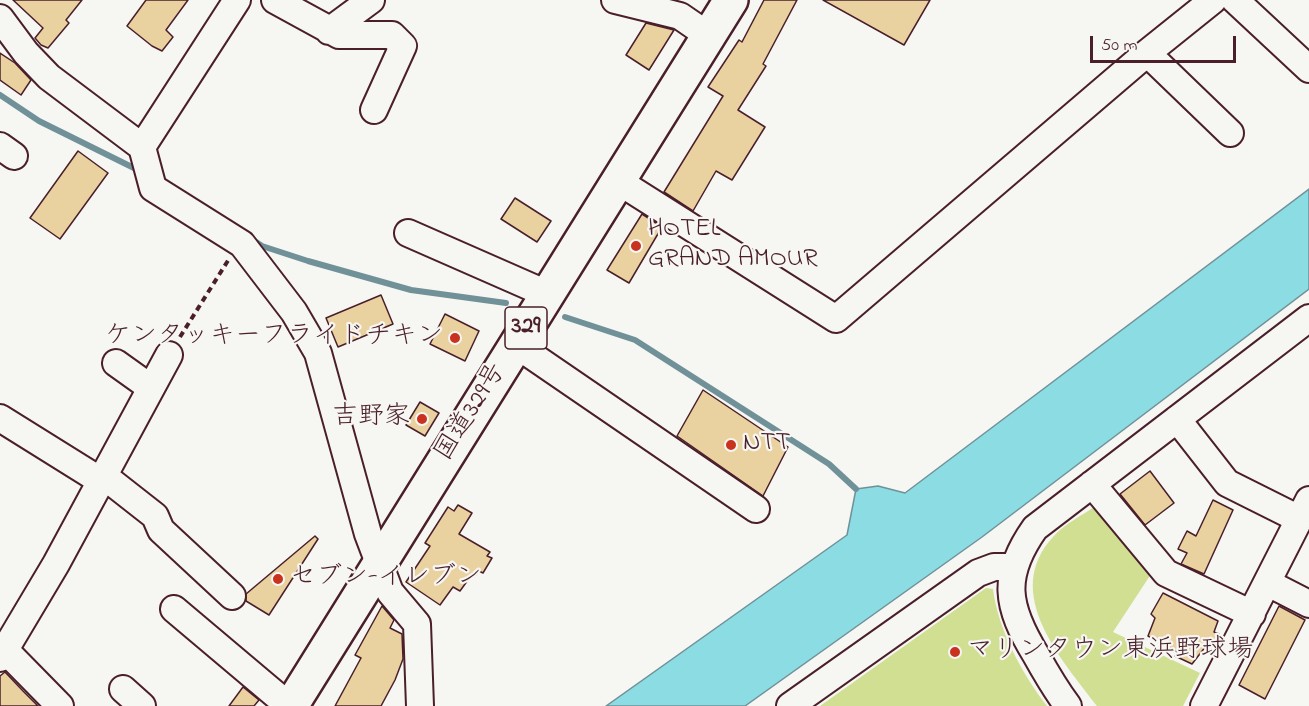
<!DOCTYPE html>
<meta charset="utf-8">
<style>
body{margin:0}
#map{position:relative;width:1309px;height:706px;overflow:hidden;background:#f6f6f2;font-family:"Indie Flower",sans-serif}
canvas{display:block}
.scale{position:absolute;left:1090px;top:36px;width:146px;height:27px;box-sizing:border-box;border:3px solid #4a1f2b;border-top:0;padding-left:8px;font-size:18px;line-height:21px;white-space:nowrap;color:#4a1f2b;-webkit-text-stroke:4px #f6f6f2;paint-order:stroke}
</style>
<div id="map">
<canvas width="1309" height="706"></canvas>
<div class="scale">50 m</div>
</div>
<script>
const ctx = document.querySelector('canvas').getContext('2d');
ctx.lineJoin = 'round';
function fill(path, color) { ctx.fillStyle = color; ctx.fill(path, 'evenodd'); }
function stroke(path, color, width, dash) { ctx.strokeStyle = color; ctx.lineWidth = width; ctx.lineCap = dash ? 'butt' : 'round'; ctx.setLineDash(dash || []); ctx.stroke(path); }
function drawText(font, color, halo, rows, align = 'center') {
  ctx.font = font + ' "Indie Flower","Klee One",sans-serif'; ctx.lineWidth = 4.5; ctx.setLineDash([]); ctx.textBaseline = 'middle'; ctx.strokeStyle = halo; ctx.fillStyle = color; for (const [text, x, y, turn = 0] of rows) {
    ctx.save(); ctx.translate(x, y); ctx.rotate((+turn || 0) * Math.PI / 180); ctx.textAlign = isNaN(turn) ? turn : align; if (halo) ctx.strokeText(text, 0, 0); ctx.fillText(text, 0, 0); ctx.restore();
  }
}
fill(new Path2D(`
 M1097,505l58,63 -42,64 87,41 -17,33h-86c-35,-46 -96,-113 -44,-169 11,-13 30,-22 44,-32z
 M986,588l7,1c5,40 29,85 54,117h-227z`), '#d1df93');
const water = new Path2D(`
 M1309,189v100l-327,248 -237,169h-139l241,-171 9,-46 22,-3 27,7z`);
fill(water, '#8bdde3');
stroke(water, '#719199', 1.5);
stroke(new Path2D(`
 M0,95l39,26 103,51
 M250,238l12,8 46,15 103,29 95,13
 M565,317l70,23 194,124 27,25`), '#719199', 6);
const building = new Path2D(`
 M13,0h69l-16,20 3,3 -21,25 -7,-3 -6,-7 8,-10z
 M146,0h42l-22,30 7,7 -11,14 -10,-5 -25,-20z
 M764,0h33l-34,64 3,2 -28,44 27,17 -33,53 -16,-9 -23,40 -29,-19 59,-96 -15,-9 31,-47 3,2z
 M823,0h107l-26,45z
 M646,23l28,7 -25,40 -23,-15z
 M0,53l15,10 16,17 -10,15 -21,-15z
 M78,151l30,22 -48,66 -30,-21z
 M515,198l36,23 -14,21 -36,-23z
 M642,214l20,13 -33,56 -22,-13z
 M381,295l12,29 -55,23 -12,-29z
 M445,314l34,17 -14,30 -35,-17z
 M703,390l85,57 -25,49 -86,-60z
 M420,402l19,11 -14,23 -19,-11z
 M1150,471l24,32 -29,22 -25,-31z
 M1213,500l20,10 -29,64 -23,-10 6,-11 -9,-4 9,-18 9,5z
 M458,505l14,8 -13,21 31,18 -3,4 5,2 -9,15 -4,-2 -3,4 -3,-2 -13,18 -7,-4 -13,18 -34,-23 24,-36 -5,-3 23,-36 6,4z
 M315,536l3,3 -49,76 -23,-14v-7z
 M1163,593l55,28 -4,11 5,2 -6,15 -7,-3 -14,18 -17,-8 3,-4 -30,-16 7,-18 -4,-4z
 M382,606l12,14 -4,8 12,6 1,25 -8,21 -14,26h-46l26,-48 -6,-3z
 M1279,606l26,14 -40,79 -26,-14z
 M5,672l18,19 15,15h-38v-30z
 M243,687l16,13 -5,6h-25z`);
fill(building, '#ead1a0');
stroke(building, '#4a1f2b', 1.5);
const minor = new Path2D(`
 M275,0l64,35h53l11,11 -29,64
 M615,0l65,16 29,20
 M1235,0l74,69
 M0,18l26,35 23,24 93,70 11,41 89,56 52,68 24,41 50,181 22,58 27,32 3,82
 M329,31l42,-31
 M1147,53l83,80
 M0,146l14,10
 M142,147l95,-147
 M618,181l218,138 311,-266 66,-53
 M408,233l139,61
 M515,344l241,165
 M116,363l35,25
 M0,418l101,63
 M1177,419l50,64 72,36
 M104,476l51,40 6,14 71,66
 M1092,484l74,89 86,41
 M1268,583l41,21
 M174,609l115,97
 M6,651l54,55
 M0,658l56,-94 113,-209
 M123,689l19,17
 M790,706l188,-133 16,-6h19
 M1068,706c-12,-16 -22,-33 -32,-51 -30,-49 -35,-79 -1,-127l274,-210
 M1204,706l105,-206`);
const highway = new Path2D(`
 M291,706l440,-706`);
stroke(minor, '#4a1f2b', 30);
stroke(highway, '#4a1f2b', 38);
stroke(new Path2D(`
 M180,337l49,-78`), '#4a1f2b', 4, [6, 4.5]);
stroke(minor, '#f6f6f2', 26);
stroke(highway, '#f6f6f2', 33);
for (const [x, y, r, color] of [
 [636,246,6,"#c8321e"],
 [455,338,6,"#c8321e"],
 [422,419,6,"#c8321e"],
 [731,445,6,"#c8321e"],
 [278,579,6,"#c8321e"],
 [955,652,6,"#c8321e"]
]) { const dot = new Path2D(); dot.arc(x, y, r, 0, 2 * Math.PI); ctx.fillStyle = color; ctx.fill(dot); stroke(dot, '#f6f6f2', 2); }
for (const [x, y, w] of [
 [526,328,42]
]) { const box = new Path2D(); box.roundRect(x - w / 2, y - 21, w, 42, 4.5); ctx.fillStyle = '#f6f6f2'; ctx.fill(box); stroke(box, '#4a1f2b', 1.5); }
drawText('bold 24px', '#4a1f2b', null, [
 ["329",526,328]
]);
drawText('26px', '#4a1f2b', '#f6f6f2', [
 ["HOTEL",648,231],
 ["GRAND AMOUR",648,261],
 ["ケンタッキーフライドチキン",443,338,"right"],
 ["吉野家",410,419,"right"],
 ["NTT",743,445],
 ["セブン-イレブン",290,579],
 ["マリンタウン東浜野球場",967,652]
], 'left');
drawText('26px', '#4a1f2b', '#f6f6f2', [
 ["国道329号",472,413,-58]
]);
</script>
